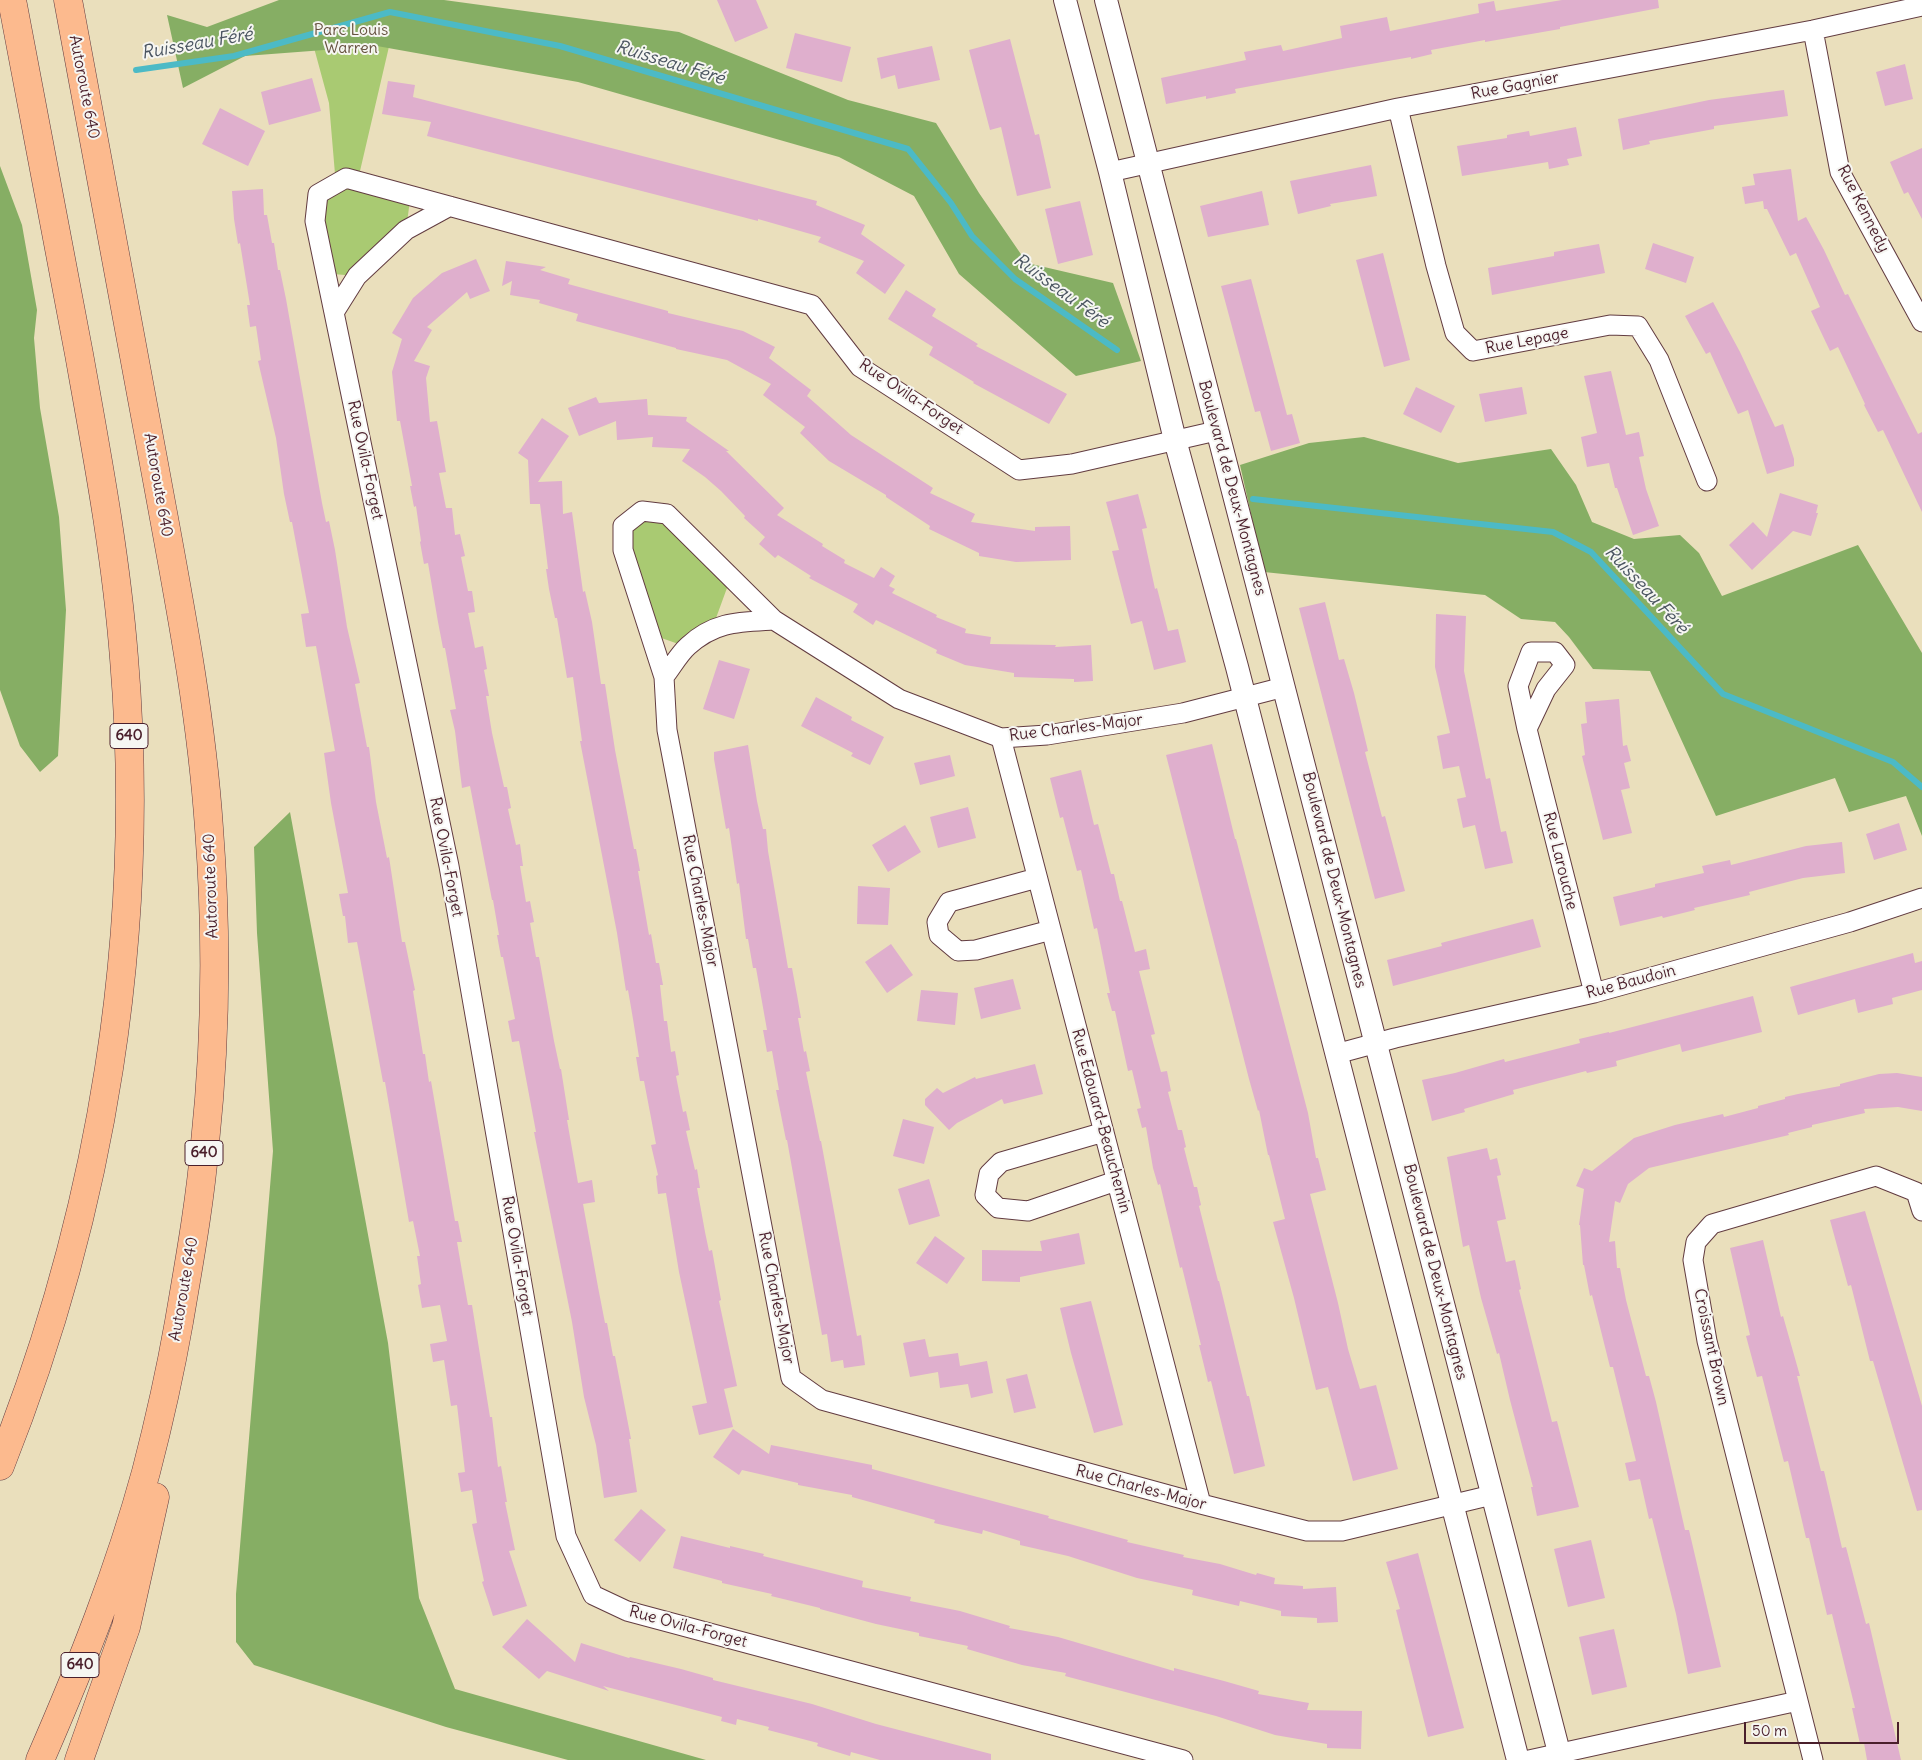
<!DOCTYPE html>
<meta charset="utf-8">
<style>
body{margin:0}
#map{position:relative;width:1922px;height:1760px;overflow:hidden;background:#eadfbc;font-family:Delius,sans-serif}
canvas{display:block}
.scale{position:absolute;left:1744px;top:1722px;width:155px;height:22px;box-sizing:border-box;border:2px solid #4a1f2b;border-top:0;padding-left:6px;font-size:15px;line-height:18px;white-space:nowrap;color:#4a1f2b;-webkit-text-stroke:4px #f6f6f2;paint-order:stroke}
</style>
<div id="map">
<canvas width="1922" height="1760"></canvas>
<div class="scale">50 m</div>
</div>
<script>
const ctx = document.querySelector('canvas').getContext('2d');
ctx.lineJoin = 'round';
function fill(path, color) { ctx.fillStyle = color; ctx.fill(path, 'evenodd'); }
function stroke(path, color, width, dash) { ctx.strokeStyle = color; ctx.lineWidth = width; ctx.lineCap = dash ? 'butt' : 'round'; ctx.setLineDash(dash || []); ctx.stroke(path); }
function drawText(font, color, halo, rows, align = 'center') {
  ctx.font = font + ' Delius,sans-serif'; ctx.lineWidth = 4; ctx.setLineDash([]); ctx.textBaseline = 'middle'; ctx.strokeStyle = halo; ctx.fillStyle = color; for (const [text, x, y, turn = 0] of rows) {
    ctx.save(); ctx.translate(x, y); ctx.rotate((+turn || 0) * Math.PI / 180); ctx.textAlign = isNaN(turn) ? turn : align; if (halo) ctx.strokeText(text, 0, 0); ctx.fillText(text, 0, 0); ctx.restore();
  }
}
fill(new Path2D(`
 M301,0l90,38 -31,133 -14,5 -11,-2 -6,-71z
 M346,178l64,22 -4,30 -49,46 -24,-2 -15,-80z
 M667,514l64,63 -19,52 -25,18 -37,-13 -27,-108z`), '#a9ca72');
fill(new Path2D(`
 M279,0h165l235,32 169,68 88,23 43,70 48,70 86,20 28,78 -65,15 -117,-102 -45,-78 -75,-39 -261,-75 -201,-36 -132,10 -62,32 -16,-73 40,12z
 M0,166l22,59 15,85 -3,28 6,70 19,109 7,93 -8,146 -18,16 -20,-26 -20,-56z
 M1364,437l94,26 93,-14 25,36 16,37 42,17 46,-4 19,18 23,43 136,-51 64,108v183l-16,-40 -57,16 -14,-34 -119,38 -66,-145 -57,-2 -24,-32 -14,-15 -34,-3 -36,-24 -221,-23 -24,-107 69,-22z
 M290,812l98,531 31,255 36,91 251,71h-138l-122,-33 -192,-62 -18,-23v-48l37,-443 -16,-218 -3,-86z`), '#86ae64');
stroke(new Path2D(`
 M136,70l98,-14 156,-44 170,34 348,103 43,54 21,33 43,43 102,71
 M1253,499l300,33 38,20 132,142 170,68 29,25`), '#4cbac6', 6);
fill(new Path2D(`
 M717,0h39l12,28 -33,14z
 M1562,0h96l1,8 -99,19v2l-75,13v-2l-54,10 1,4 -21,5v-2l-63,11 -113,21 1,4 -30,6v-3l-40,8 -5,-26 85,-18 -2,-8 37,-7 2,6 59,-13 -2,-12 47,-9 3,14 89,-18 -1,-9 16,-3 2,10z
 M795,33l56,14 -9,35 -56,-14z
 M1010,39l25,96 4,-1 12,54 -34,8 -16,-69 -11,3 -21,-80z
 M932,46l8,34 -42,9 -3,-14 -14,4 -4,-21z
 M1905,64l8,35 -28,7 -9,-34z
 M312,78l9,33 -52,14 -8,-33z
 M388,81l27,4 -2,12 404,104 -1,4 49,20 -4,9 44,31 -20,29 -29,-21 8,-12 -46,-19 3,-5 -63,-18v2l-50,-13 -281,-72 4,-14 -49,-8z
 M1784,90l4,26 -74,10v3l-65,12 1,3 -27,6 -5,-31 91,-19z
 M220,108l45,23 -17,35 -46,-22z
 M1576,127l6,29 -15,3 2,6 -20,4 -1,-7 -86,14 -5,-30 50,-8v-3l22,-4 1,5z
 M1922,148v71l-14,-27 -4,2 -14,-32z
 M1371,165l6,31 -47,8 1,2 -33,8 -8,-33z
 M1791,169l7,52 8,-4 18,33 21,45 3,-1 70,140 4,-2v80l-39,-82 -5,2 -14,-27 1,-1 -27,-57 -8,4 -19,-40 9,-4 -24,-54 -6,3 -23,-47h-3l-1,-8 -18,3 -3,-17 13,-2 -2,-11z
 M263,189l1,26h3l5,28h2l4,27h2l6,29 36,204 4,19 3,-1 6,29 12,77 13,56 -5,1 12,63h2l7,55 11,56 2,-1 13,85h3l10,48 -2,1 10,63h2l4,28 2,-1 24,140h3l4,21h-5l6,35 5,28h4l18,112h2l6,50 3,-1 6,36h-2l10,48 -6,1 18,55 -34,10 -11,-34 2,-1 -12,-57 5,-1 -5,-33 -11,2 -3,-19 7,-1 -8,-67 -6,1 -7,-46 -11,2 -3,-18 17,-3 -7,-36 -18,3 -4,-23 3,-1 -4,-28h3l-7,-35 -4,1 -24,-140h-2l-26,-140 -9,1 -3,-27h-2l-4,-22 9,-1 -17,-90 -7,-50 11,-2 -19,-105 -10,1 -5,-33 8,-1 -17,-91h-2l-6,-28 -8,-56 -18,-77 3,-1 -5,-34 -6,1 -3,-22h3l-10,-62 -2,1 -4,-25 -2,-28z
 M1262,191l7,34 -61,12 -8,-31z
 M1080,201l13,54 -35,9 -13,-55z
 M1653,243l41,14 -8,26 -41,-14z
 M1599,244l6,29 -113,22 -4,-27 66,-12v-4z
 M1383,253l27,107 -26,7 -28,-107z
 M476,259l14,32 -20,8 -3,-7 -40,35 5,3 -18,31 16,5 -4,12 4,44 7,-1 9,51 -7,1 7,35h6l3,27 5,-1 5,22 -4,1 7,34h4l3,21 -7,1 7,35 8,-2 4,23 -3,1 5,26h-3l6,37 12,54h3l4,21 -3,1 8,36 4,-1 3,22h-3l6,36 4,-1 4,21 -4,1 6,34h3l15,84 6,28h1l8,51h-2l11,63 14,-3 3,22 -12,2 15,83 7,36h2l6,33h2l16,83h-2l8,53 -33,6 -8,-53 -12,-48 -12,-75 -38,-190h2l-17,-91 -7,1 -4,-21 7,-2 -12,-62h-2l-4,-22h2l-6,-35h-1l-22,-114 -8,2 -7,-57 -5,-21 6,-1 -11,-61h-2l-5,-26 -10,-59 -4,1 -4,-22 1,-1 -5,-35 -2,1 -4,-21h2l-12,-65h-3l-5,-49 10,-33 -10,-6 21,-35 29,-25z
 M506,261l40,6 -6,3 30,9 -2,5 100,27v2l75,18 32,16 -6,11 42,32 -4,6 44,39 82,53 -3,5 45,21 -4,8 64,9v-4l35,-1 1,34 -55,2 -37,-6v-3l-50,-24 1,-3 -44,-29v-2l-57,-34 -29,-28 5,-6 -42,-32 8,-11 -44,-24 -51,-11v-1l-100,-27 2,-7 -39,-11 1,-3 -30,-5 2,-14 -10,5z
 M1251,279l36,136 5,-1 8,29 -29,8 -11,-40 -5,1 -34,-126z
 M906,290l30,19 -4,7 46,28 -2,2 91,48 -18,30 -76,-41 1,-1 -45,-27 4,-8 -45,-28z
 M1713,302l27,50 35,75 8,-3 11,35v7l-27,8 -19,-64 -10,4 -28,-62 -4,2 -21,-38z
 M1611,371l15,64 13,-3 5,24 -5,1 7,32 13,37 -26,9 -16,-47h-2l-6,-25 -22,4 -6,-30 16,-4 -13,-57z
 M1416,387l39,19 -14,27 -38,-19z
 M1522,387l5,27 -42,8 -6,-28z
 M596,397l3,6 48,-4 1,16 39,2 -1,4 43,30h-3l58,57 -7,7 46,29 -1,2 23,14 -1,3 30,15 7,-11 14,9 -6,10 6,3 -3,4 45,22 -1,2 30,12 -1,4 26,4 -1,7 66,1 -1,2 36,-2 2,36 -19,1v-3l-60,-2v-4l-49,-8 -29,-12 1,-3 -61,-30 -3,5 -20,-13 5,-8 -49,-26 2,-2 -33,-21 -3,3 -16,-14 6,-7 -21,-19 1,-2 -24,-25 -16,-14 -23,-16 8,-12 -38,-2 1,-10 -36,3 -1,-19 -37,15 -11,-28z
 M542,418l27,18 -31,46 24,-1 1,33 9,-2 11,80 2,-1 7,31 9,62h4l10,66 19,99h2l4,22h-2l11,64 2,-1 5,29h3l4,22h-3l4,36h3l4,31 4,-1 4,24 -3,1 7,36 3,-1 4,19 -4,1 9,39 2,-1 3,19h-3l8,44 4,19 3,-1 9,50 -2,1 18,85 -13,3 9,38 -34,8 -7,-29 15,-3 -28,-131 -13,-79 -8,1 -2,-18 2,-1 -7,-30 5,-1 -12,-63h-4l-4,-24h3l-6,-38 -5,-29 -2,1 -9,-58 -37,-192h2l-9,-64 -6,1 -10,-60h-2l-6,-29 -3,-20h2l-8,-65h-10l-2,-44 -10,-7z
 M1780,493l38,12 -2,8h2l-7,23 -18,-5 -41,39 -23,-25 24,-23 14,15z
 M1138,494l9,34 -5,1 13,60 2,-1 11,43 10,-2 8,33 -32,8 -12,-49 -11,3 -19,-73 7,-1 -13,-48z
 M1325,602l14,58 5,-1 10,34 14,58 -3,1 17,65 3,-1 20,75 -30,8 -76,-291z
 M1436,614l30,2 -2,55 22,108 4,-1 11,54 5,-1 7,32 -28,6 -10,-44 -12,3 -6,-29 9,-2 -7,-31 -16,3 -6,-33 13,-3 -15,-66z
 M719,660l31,9 -16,50 -31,-10z
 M816,697l36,20 -1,3 33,17 -14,28 -19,-9 2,-3 -52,-27z
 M1619,699l4,47 4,-1 4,16 -7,2 6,25 -9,2 11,43 -29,7 -21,-84 3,-1 -4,-31 6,-1 -2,-21z
 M1212,744l23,95h1l72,274 8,45h2l8,32 -16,4 28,109 10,46 12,40 16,-4 22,84 -45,12 -25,-94 -12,3 -22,-92 -21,-76 12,-3 -16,-64h-1l-9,-45 -1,1 -9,-32 -83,-324z
 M748,745l9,56 6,28h3l2,22 20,117h4l5,27 4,23h-3l6,34 2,-1 4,20 -4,1 14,69h1l36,195 4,-1 4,30 -21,3 -1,-8 -12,2 -4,-28 -5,1 -35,-195h-1l-10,-50h3l-7,-39 -5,1 -4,-22h4l-11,-62h-3l-5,-29h-2l-7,-56 -2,1 -8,-56 -3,1 -12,-70v-7z
 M950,755l5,21 -35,9 -6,-22z
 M1081,770l13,55 4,-1 13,50h3l6,27h2l13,51 11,-3 4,20 -11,2 16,63 -4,1 10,37 6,-1 4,20 -3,1 10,38h4l4,17 -2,1 10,39h3l4,18 -2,1 19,75h1l28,115h2l16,70 -31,8 -23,-93 -3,1 -9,-37h2l-19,-78 -2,1 -20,-84 -2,1 -5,-17 -7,-41 -4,1 -5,-19 4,-1 -9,-38 -4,1 -13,-60h-3l-5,-18h3l-13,-65 -3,1 -13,-59 -4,1 -14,-54 -3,1 -10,-40z
 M968,807l8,31 -38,10 -8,-31z
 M1899,823l8,27 -33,10 -8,-26z
 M905,825l16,27 -33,20 -16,-27z
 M1842,842l3,31 -42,5 -54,14 1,3 -56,13 1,2 -32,8 -1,-2 -42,10 -7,-29 42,-10v-3l49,-11 -2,-7 28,-6 1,5 75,-19z
 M858,886l32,2 -2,37 -31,-1z
 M1533,919l8,28 -148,39 -6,-26 55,-14 -1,-3z
 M891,944l22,31 -26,18 -22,-31z
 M1913,953l2,10 7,-2v29l-30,8 1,6 -35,9 -3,-14 -57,16 -8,-28z
 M1013,979l8,30 -40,10 -7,-31z
 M921,990l37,3 -3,32 -38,-4z
 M1753,996l9,36 -80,20 -2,-8 -64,17 1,5 -30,7 -1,-2 -73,19 1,4 -50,15 1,3 -33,9 -10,-41 33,-7 49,-14 1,3 75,-19 -1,-4 30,-7v1z
 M1035,1064l8,30 -39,10 -2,-5 -45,24 -8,7 -24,-25v-6l12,-11 6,5 32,-16 1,2z
 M1897,1073l25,4v34l-24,-4 -34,2 1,4 -53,12v2l-24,6 1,2 -140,33 -21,16 -8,19 -5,-2 -6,41 6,-1 2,27h3l6,32 20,76h3l7,26 29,128h4l32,137 -33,7 -12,-60 -24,-96 -3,1 -9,-40 -11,2 -4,-18 11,-2 -23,-94h-3l-18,-72 -2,1 -6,-31h-1l-3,-40h-1l5,-36 -8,-3 8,-18 8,3 42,-33 41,-13 48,-11 1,3 34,-9v-2l27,-7v-2l13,-3 42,-8v-2l39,-10z
 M903,1119l31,8 -10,37 -31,-8z
 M1487,1148l3,12 7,-2 4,17 -4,1 9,43 -9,2 9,41 9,-2 6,29 -2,1 33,132 5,-1 22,86 -42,9 -6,-29h2l-23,-87 -11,-47 -2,1 -16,-56 -12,-53 -6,2 -16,-90z
 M929,1179l11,37 -31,9 -11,-36z
 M1865,1211l57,195v104l-5,1 -44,-150h-3l-19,-76 -3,1 -18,-66z
 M1079,1233l6,31 -65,13v5l-38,-1v-31l60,1 -2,-10z
 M935,1236l30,22 -18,26 -31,-21z
 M1763,1240l18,77 2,-1 17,60h-3l24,95h3l18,77 4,-1 20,77 3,-1 32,137h-34l-3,-17 -4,1 -8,-36h3l-23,-94 -5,1 -18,-77h-3l-18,-77 -4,1 -22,-86 -5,1 -11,-41 4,-1 -20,-87z
 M1091,1301l32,124 -29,8 -23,-80 -11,-45z
 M925,1339l4,18 29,-4 2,13 27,-5 6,32 -22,5 -3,-14 -28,4 -2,-16 -28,5 -7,-34z
 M1027,1374l9,34 -22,5 -8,-34z
 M733,1429l36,25 2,-9 101,20v4l177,47 -1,2 80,22 -1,2 57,13 -1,2 37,7 36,11 1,-2 18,5 -1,6 29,2v3l33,-2 2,35 -21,1v-5l-36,-2v-5l-41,-10 -1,5 -47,-11 1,-5 -56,-12 -69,-22 -48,-11v-4l-37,-11 -1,4 -48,-11 1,-3 -83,-23v-2l-54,-10v-2l-56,-13 -3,5 -26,-18z
 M641,1509l25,21 -26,32 -26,-22z
 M681,1536l49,12v-2l34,8 -1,2 100,25 -1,6 49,10 -1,4 50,10 50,15 -1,2 49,9 116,34v-3l50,13 35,10 -1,3 51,9 -2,7 55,1 -1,38 -34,-1v-4l-52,-9 -59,-19 -151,-40 1,-3 -44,-8 -55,-16 1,-3 -49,-10v-3l-43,-9 -56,-15v-1l-49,-12 1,-2 -50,-11v-2l-49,-13z
 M1591,1540l14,58 -37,9 -14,-58z
 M1418,1553l46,175 -36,9 -32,-127 4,-1 -14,-47z
 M527,1619l48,43 6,-19 48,15 1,-1 51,12 32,9v2l99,24 64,20 115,30v6h-111l-29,-8 -1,4 -33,-10 1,-3 -50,-13 1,-3 -32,-8 -1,6 -15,-4 1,-4 -119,-31 6,5 -62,-20 -8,8 -37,-32z
 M1614,1629l13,58 -35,8 -13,-58z`), '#dfafcd');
const minor = new Path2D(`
 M1813,30l27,142 82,150
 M1398,108l38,158 19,67 18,18 137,-26 28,1 21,34 48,121
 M1110,172l288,-64 415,-78 109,-24
 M335,311l22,-35 49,-46 44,-24
 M664,677c8,-10 15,-23 24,-31 27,-25 52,-24 86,-26
 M1284,687l-101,26 -136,22 -46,3 -102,-39 -125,-79 -107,-106 -25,-3 -19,15v24l41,127 3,53 124,648 31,22 379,104 106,27h35l150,-36
 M1527,729l-9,-43 13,-34h24l10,13 -19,24 -19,40 67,264
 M1001,738l200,766
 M1037,878l-88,24 -12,20 2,13 19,16 18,-1 75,-20
 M1336,1054l59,-16 199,-45 256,-71 72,-24
 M1104,1132l-103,30 -12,12 -4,21 13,13 30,3 88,-30
 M1183,1760l-556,-149 -34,-16 -27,-59 -117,-670 -134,-645 3,-27 28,-16 466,127 48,62 159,103 53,-6 144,-33
 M1529,1760l269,-59
 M1813,1760l-106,-419 -14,-81 3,-18 16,-18 164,-48 40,16 6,19`);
const tertiary = new Path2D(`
 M1065,0l45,172 65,268 62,227 281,1093
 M1106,0l455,1760`);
const motorway = new Path2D(`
 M0,1466c102,-256 147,-533 124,-808 -8,-103 -27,-203 -45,-304 -22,-118 -45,-236 -67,-354
 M40,1760c41,-94 79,-189 106,-288 13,-50 24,-99 33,-150 10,-59 21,-119 26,-179 11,-104 12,-211 4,-315 -8,-117 -31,-233 -52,-348 -29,-160 -59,-320 -89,-480
 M79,1760l47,-133 29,-130`);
stroke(minor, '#623c41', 21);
stroke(tertiary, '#623c41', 24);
stroke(motorway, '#623c41', 29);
stroke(minor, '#fff', 19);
stroke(tertiary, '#fff', 22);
stroke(motorway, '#fcba8e', 28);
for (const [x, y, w] of [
 [129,736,38],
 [204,1153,38],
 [80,1665,38]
]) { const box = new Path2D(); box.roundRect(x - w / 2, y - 12.5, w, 25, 4); ctx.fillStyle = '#f6f6f2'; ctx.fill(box); stroke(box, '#4a1f2b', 1); }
drawText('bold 15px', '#4a1f2b', null, [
 ["640",129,736],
 ["640",204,1153],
 ["640",80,1665]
]);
drawText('16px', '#665240', '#f6f6f2', [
 ["Parc Louis",351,30],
 ["Warren",351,48]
]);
drawText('16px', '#4a1f2b', '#f6f6f2', [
 ["Rue Gagnier",1515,86,-11],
 ["Autoroute 640",84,87,79],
 ["Rue Kennedy",1863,209,63],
 ["Rue Lepage",1527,341,-11],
 ["Rue Ovila-Forget",911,397,34],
 ["Rue Ovila-Forget",365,460,78],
 ["Autoroute 640",158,485,80],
 ["Boulevard de Deux-Montagnes",1232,488,75],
 ["Rue Charles-Major",1076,728,-7],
 ["Rue Ovila-Forget",446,857,79],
 ["Rue Larouche",1560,861,76],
 ["Boulevard de Deux-Montagnes",1334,880,76],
 ["Autoroute 640",211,886,-92],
 ["Rue Charles-Major",700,901,79],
 ["Rue Baudoin",1631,982,-15],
 ["Rue Edouard-Beauchemin",1101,1121,75],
 ["Rue Ovila-Forget",517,1256,80],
 ["Boulevard de Deux-Montagnes",1435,1272,76],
 ["Autoroute 640",184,1289,-80],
 ["Rue Charles-Major",776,1298,79],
 ["Croissant Brown",1711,1347,78],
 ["Rue Charles-Major",1141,1488,15],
 ["Rue Ovila-Forget",688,1627,15]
]);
drawText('italic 18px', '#4b5561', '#f6f6f2', [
 ["Ruisseau Féré",197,44,-10],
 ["Ruisseau Féré",670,63,17],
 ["Ruisseau Féré",1061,291,36],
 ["Ruisseau Féré",1646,590,47]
]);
</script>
